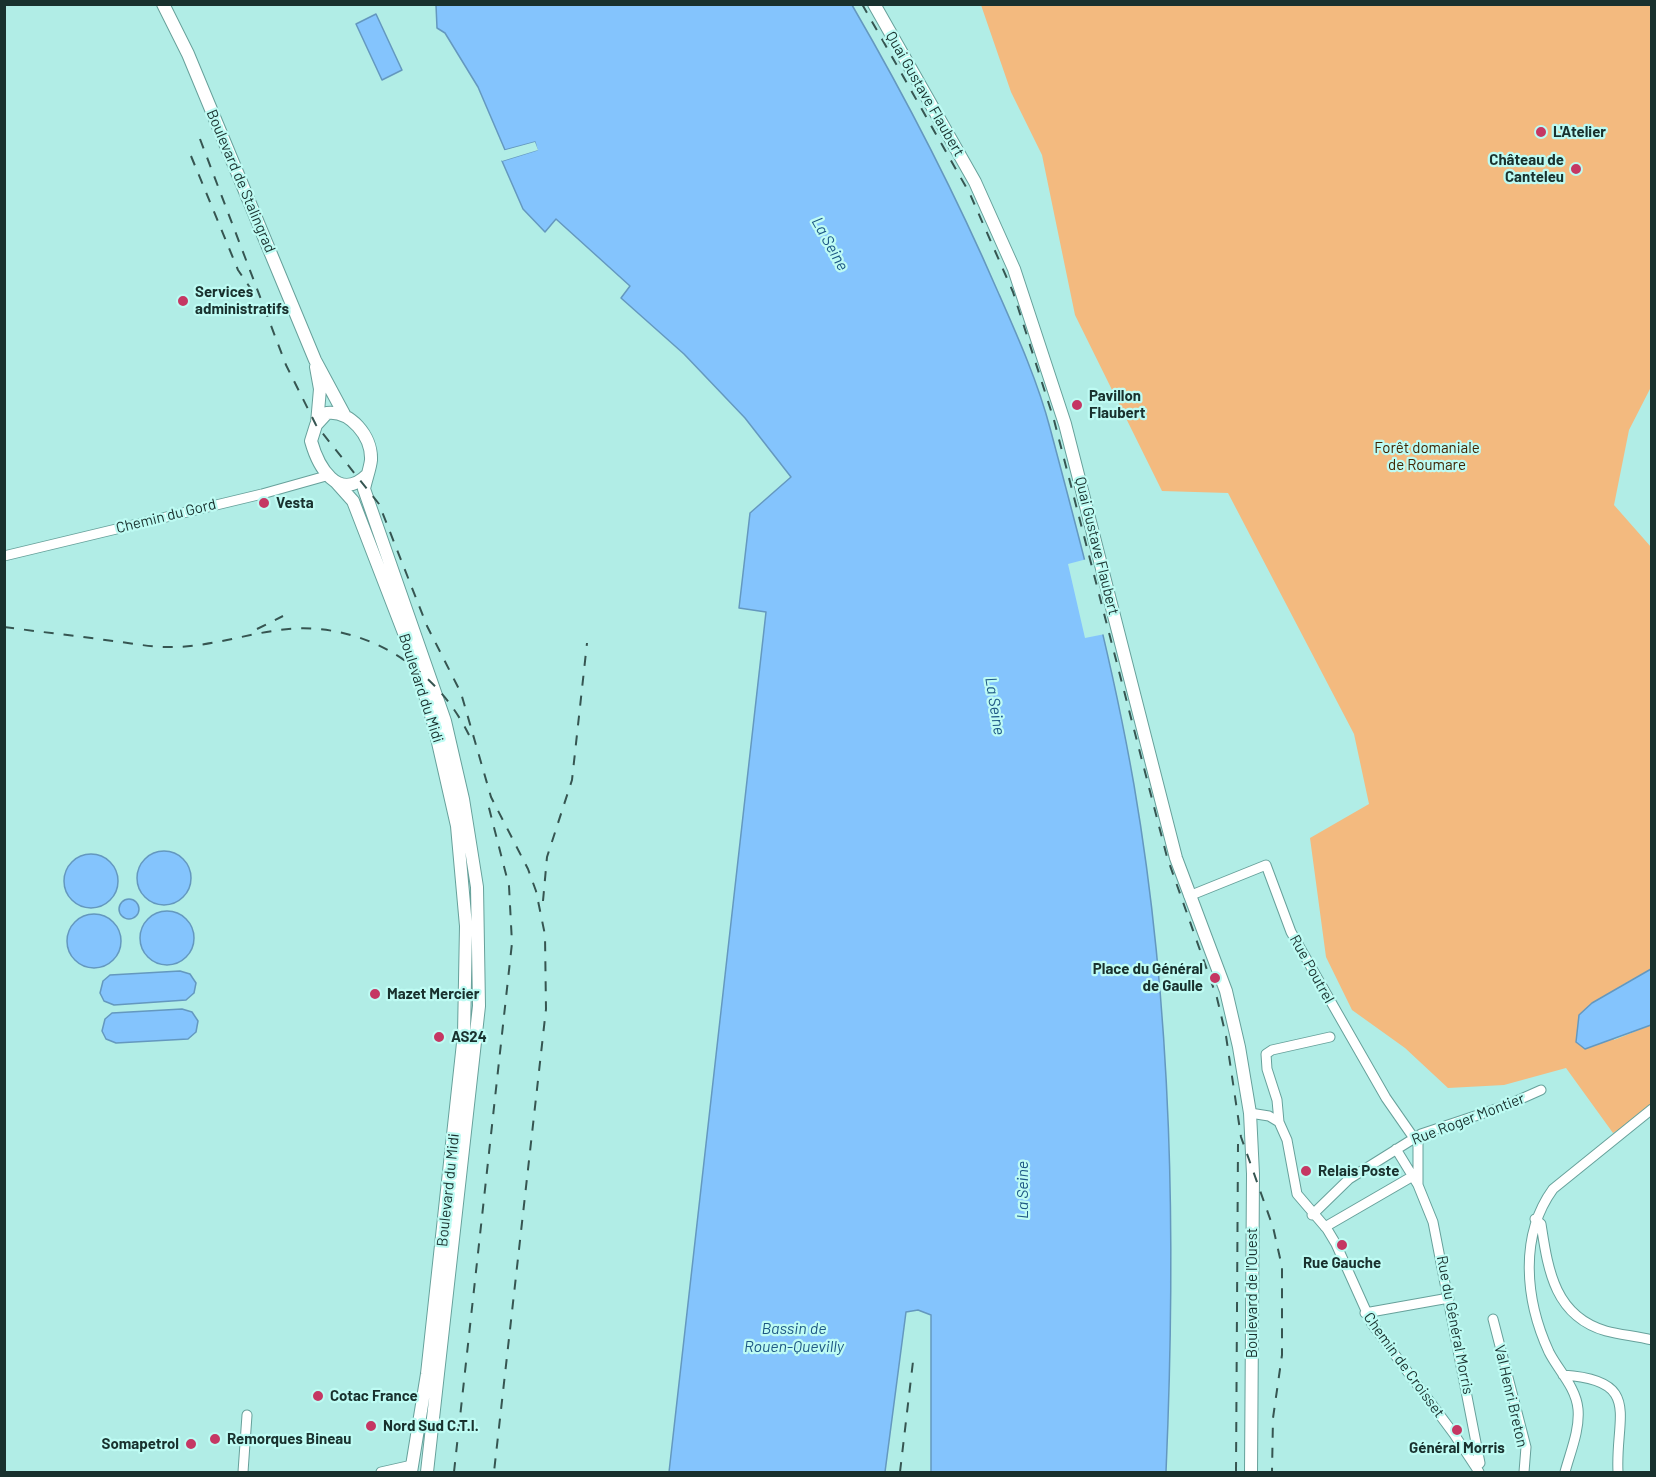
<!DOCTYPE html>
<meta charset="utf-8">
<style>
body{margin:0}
#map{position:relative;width:1656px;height:1477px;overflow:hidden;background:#b1ede6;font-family:Barlow,sans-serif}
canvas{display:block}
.frame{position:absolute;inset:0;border:6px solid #19312e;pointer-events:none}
</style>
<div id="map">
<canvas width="1656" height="1477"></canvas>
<div class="frame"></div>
</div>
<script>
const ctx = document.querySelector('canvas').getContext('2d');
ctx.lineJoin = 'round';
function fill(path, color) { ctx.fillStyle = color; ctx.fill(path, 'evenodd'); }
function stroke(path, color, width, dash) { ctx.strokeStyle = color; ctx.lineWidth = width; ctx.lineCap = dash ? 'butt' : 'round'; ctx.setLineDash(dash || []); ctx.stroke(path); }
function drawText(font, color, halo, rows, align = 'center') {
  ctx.font = font + ' Barlow,sans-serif'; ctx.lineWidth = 4.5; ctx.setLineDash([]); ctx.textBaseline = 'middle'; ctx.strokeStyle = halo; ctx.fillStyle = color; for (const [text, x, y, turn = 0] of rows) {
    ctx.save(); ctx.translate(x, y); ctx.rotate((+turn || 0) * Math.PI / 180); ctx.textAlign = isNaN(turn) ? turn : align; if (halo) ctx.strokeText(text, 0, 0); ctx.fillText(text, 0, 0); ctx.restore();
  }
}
fill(new Path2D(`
 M981,5h670v382l-22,43 -15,75 37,42v422l-31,17 -6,54 37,-15v85l-38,23 -47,-65 -62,17 -56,3 -43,-40 -53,-38 -26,-53 -16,-119 59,-34 -15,-70 -126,-241 -66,-2 -87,-176 -33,-160 -31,-63z`), '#f3ba7f');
const water = new Path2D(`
 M436,5h416c54,93 103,188 146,287 19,43 40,90 52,136 31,116 63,236 84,357 39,227 42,458 32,687h-235v-157l-13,-5 -12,2 -21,160h-216l97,-860 -27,-4 11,-95 41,-36 -46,-59 -61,-64 -63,-56 9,-12 -74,-67 -11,13 -22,-23 -21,-48 35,-11 -2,-8 -30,8 -27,-63 -33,-54 -8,-5z
 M376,14l26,56 -20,10 -26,-56z
 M137 878a27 27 0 1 1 54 0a27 27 0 1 1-54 0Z
 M64 881a27 27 0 1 1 54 0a27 27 0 1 1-54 0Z
 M119 909a10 10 0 1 1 20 0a10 10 0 1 1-20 0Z
 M140 938a27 27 0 1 1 54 0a27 27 0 1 1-54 0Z
 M67 941a27 27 0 1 1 54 0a27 27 0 1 1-54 0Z
 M1651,969v56l-66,24 -9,-7 3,-27 13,-12z
 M180,971l10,3 6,9 -2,10 -8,7 -72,5 -10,-4 -4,-8 3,-12 7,-6z
 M182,1009l10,3 6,9 -2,11 -8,7 -72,4 -10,-4 -4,-8 3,-12 7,-6z`);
fill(water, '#84c4fd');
stroke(water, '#6498bf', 1.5);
fill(new Path2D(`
 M535,142l3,8 -36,11 -1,-3 33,-10 -1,-3 -28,8 -3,-2z
 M1087,559l18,75 -20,4 -17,-74z`), '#b1ede6');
const minor = new Path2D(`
 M4,556l258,-62 64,-18
 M1189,896l77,-31 25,67 95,166 32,46v41
 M1250,1113l19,3 10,6 8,18 10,54 30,35 9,15 36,80 82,110 25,38
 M1279,1122l-2,-22 -10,-31 -1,-15 6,-4 58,-13
 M1396,1149l22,36 15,37 47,241 -4,4
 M1312,1215l37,-36 72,-45 84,-28 36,-16
 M1535,1219l6,5c7,45 13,92 65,107 15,4 31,5 46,9
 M1325,1227l88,-51
 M1365,1313l84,-15
 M1493,1319l33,128 -2,25
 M1563,1375c80,5 52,42 55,97
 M243,1472l4,-57
 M381,1472l31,-7
 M1565,1472c5,-19 15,-42 13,-63 -2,-22 -20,-39 -29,-57 -24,-52 -30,-116 4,-163l99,-80`);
const major = new Path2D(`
 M163,4l25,50 127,306 29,54
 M874,4l101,178 39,87 51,155 111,434 50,133 13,56 11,66 3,61 -2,298
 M316,367l4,22 -3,34
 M367,475c-29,28 -49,-9 -56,-34l5,-16 11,-12c23,-3 45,23 44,47 -1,9 -5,19 -7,29l81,232 18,78 14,88 2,119 -52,466
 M336,482l17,19 61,158 20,66 23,101 9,100 -2,108 -37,340 -16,98`);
stroke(minor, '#67a19b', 11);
stroke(major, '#67a19b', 14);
stroke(minor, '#fff', 9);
stroke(major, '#fff', 12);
stroke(new Path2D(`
 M862,4l108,190 43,98 41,128 113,437 50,141 9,38 15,101 32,90 9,40v88l-9,63 -1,54
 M200,139l86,226 30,60 63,79 48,122 34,67 30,104 37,72 8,22 9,44 1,74 -52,463
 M191,156l47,114 17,25
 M4,627c37,5 73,9 109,14 18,2 36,6 54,6 38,1 75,-12 112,-17 80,-11 155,34 190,105
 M257,629l26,-13
 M543,901l4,-44 25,-77 15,-137
 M454,1472l58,-529 -3,-57 -21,-82
 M900,1472l14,-119
 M1236,1472l2,-328`), '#365551', 2, [10, 10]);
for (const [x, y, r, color] of [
 [1541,132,6,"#c53763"],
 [1576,169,6,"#c53763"],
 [183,301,6,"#c53763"],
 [1077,405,6,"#c53763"],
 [264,503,6,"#c53763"],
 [1215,978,6,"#c53763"],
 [375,994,6,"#c53763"],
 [439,1037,6,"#c53763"],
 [1306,1171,6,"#c53763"],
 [1342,1245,6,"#c53763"],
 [318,1396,6,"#c53763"],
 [371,1426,6,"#c53763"],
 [1457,1430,6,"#c53763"],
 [215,1439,6,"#c53763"],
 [191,1444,6,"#c53763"]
]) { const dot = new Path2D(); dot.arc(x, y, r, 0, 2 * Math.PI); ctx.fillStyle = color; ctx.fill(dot); stroke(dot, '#befbf3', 2); }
drawText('15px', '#19312e', '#befbf3', [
 ["Quai Gustave Flaubert",925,94,60],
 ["Boulevard de Stalingrad",241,181,67],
 ["Chemin du Gord",166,516,-14],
 ["Quai Gustave Flaubert",1097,546,76],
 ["Boulevard du Midi",421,688,72],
 ["Rue Poutrel",1312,969,61],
 ["Rue Roger Montier",1468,1119,-21],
 ["Boulevard du Midi",448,1190,-84],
 ["Boulevard de l'Ouest",1252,1293,-90],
 ["Rue du Général Morris",1455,1325,79],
 ["Chemin de Croisset",1404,1365,54],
 ["Val Henri Breton",1511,1396,77]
]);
drawText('bold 15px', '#19312e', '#befbf3', [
 ["L'Atelier",1553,132],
 ["Château de",1564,160,"right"],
 ["Canteleu",1564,177,"right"],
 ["Services",195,292],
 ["administratifs",195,309],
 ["Pavillon",1089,396],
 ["Flaubert",1089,413],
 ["Vesta",276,503],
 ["Place du Général",1203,969,"right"],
 ["de Gaulle",1203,986,"right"],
 ["Mazet Mercier",387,994],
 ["AS24",451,1037],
 ["Relais Poste",1318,1171],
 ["Rue Gauche",1342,1263,"center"],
 ["Cotac France",330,1396],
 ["Nord Sud C.T.I.",383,1426],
 ["Remorques Bineau",227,1439],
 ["Somapetrol",179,1444,"right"],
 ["Général Morris",1457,1448,"center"]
], 'left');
drawText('15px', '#402300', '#befbf3', [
 ["Forêt domaniale",1427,448],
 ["de Roumare",1427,465]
]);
drawText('italic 16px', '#1d5785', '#befbf3', [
 ["La Seine",830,244,61],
 ["La Seine",995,706,81],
 ["La Seine",1023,1190,-90],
 ["Bassin de",794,1329],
 ["Rouen-Quevilly",794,1347]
]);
</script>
